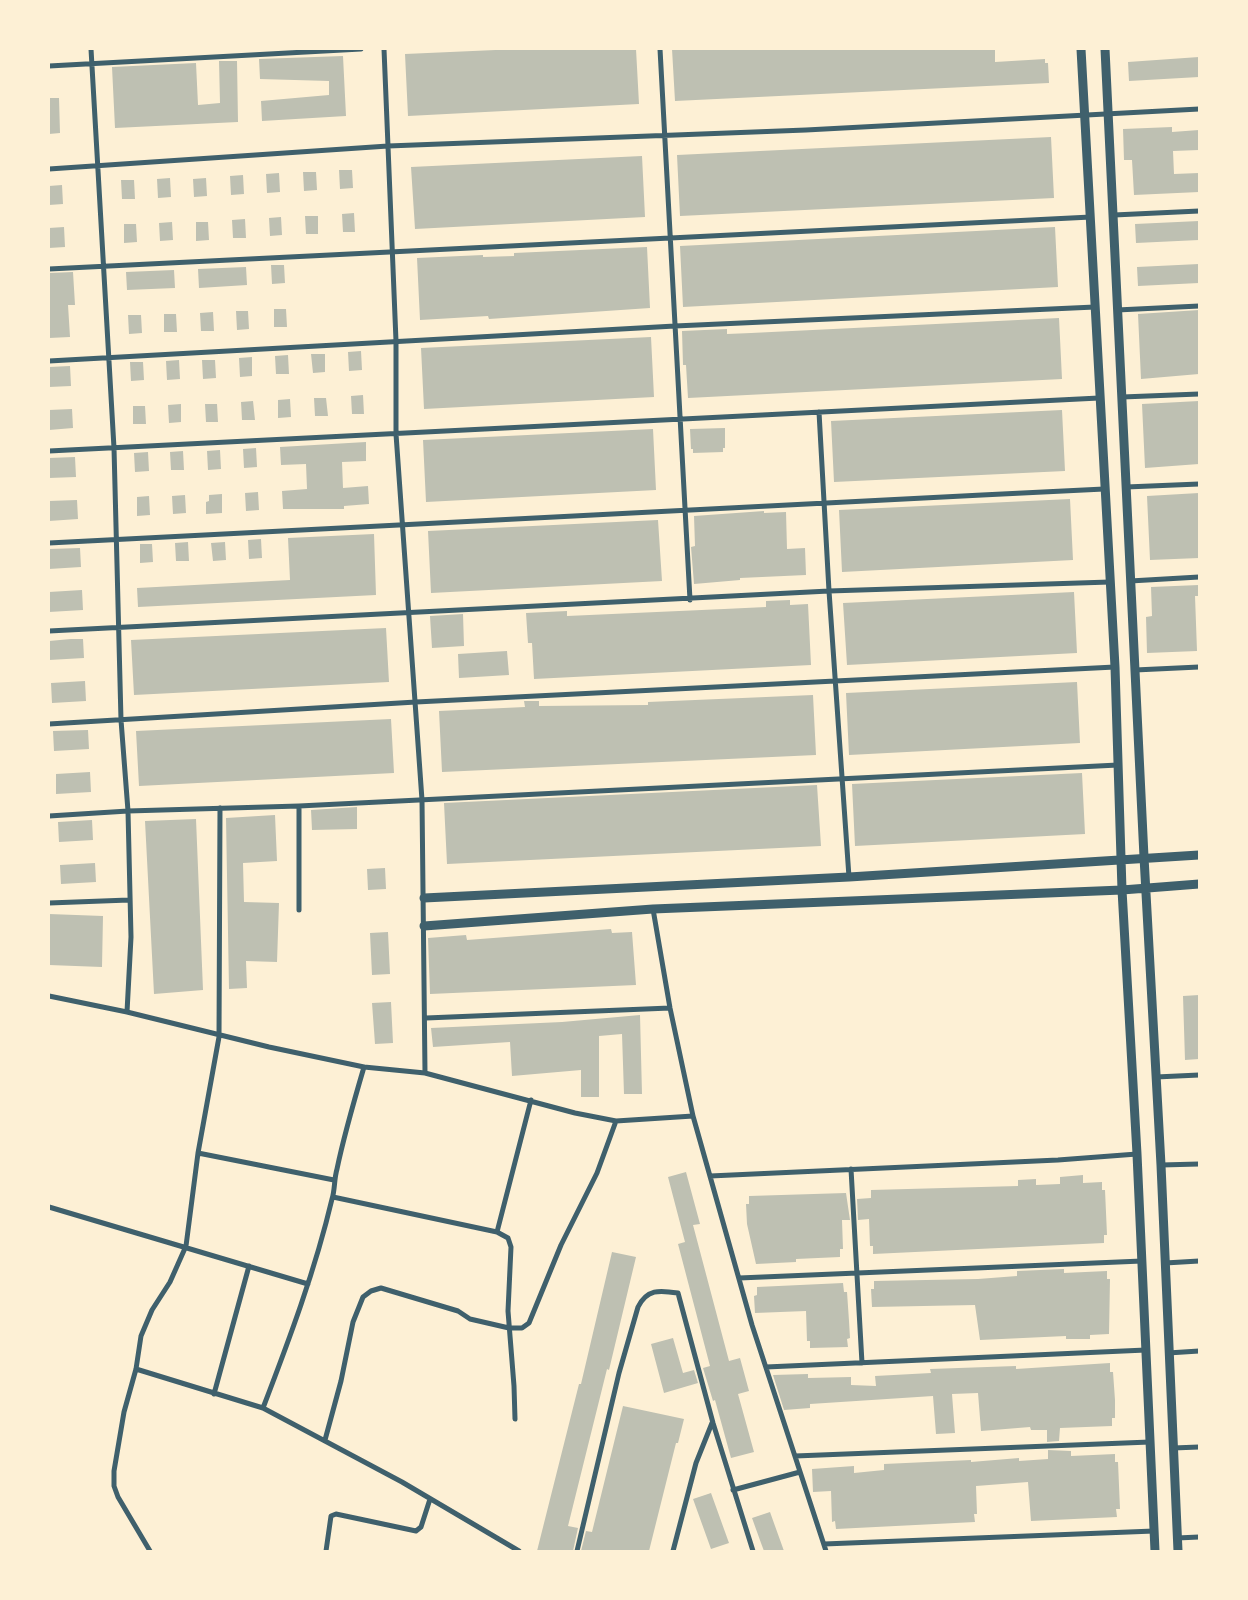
<!DOCTYPE html>
<style>
body{margin:0}
#map{position:relative;width:1248px;height:1600px;overflow:hidden;background:#fdf0d5;font-family:"DejaVu Sans",sans-serif}
canvas{display:block}
.frame{position:absolute;inset:0;border:50px solid #fdf0d5;pointer-events:none}
</style>
<div id="map">
<canvas width="1248" height="1600"></canvas>
<div class="frame"></div>
</div>
<script>
const ctx = document.querySelector('canvas').getContext('2d');
ctx.lineJoin = 'round';
function fill(path, color) { ctx.fillStyle = color; ctx.fill(path, 'evenodd'); }
function stroke(path, color, width, dash) { ctx.strokeStyle = color; ctx.lineWidth = width; ctx.lineCap = dash ? 'butt' : 'round'; ctx.setLineDash(dash || []); ctx.stroke(path); }
fill(new Path2D(`
 M518,49h118l3,55 -231,12 -3,-62z
 M672,49h323v13l50,-3v4h3l1,20 -374,18z
 M343,56l3,60 -84,5 -1,-20 68,-6v-14l-69,-2 -1,-20z
 M1199,57v20l-70,4 -1,-19z
 M219,61h18l1,61 -123,6 -3,-61 84,-4 2,42 22,-2z
 M49,98h10l1,35 -11,1z
 M1172,127v5l27,-2v20l-26,1 1,23 25,-1v19l-65,3 -2,-35h-8l-1,-31z
 M1051,137l3,61 -374,18 -3,-61z
 M642,156l3,61 -230,12 -4,-62z
 M339,170h13l1,18 -13,1z
 M303,172h13l1,18 -13,1z
 M279,173l1,19 -13,1 -1,-19z
 M243,175l1,19 -13,1 -1,-19z
 M170,178l1,19 -13,1 -1,-19z
 M206,178l1,18 -13,1 -1,-18z
 M121,180h13l1,19h-13z
 M62,185l1,19 -14,1v-19z
 M354,213l1,19h-12l-1,-18z
 M305,216h13v18h-12z
 M281,217l1,18 -12,1 -1,-18z
 M245,219l1,19h-13l-1,-18z
 M1199,221v19l-63,3 -1,-19z
 M172,222l1,18 -13,1 -1,-18z
 M196,222h12l1,18 -13,1z
 M124,224h12l1,18 -13,1z
 M64,227l1,20 -16,1v-20z
 M1055,227l3,60 -375,20 -3,-61z
 M647,247l3,61 -161,11 -1,-3 -68,4 -3,-62 66,-3v2l31,-1v-3z
 M1199,264v19l-61,3 -1,-19z
 M271,265h13l1,18 -13,1z
 M246,267l1,18 -48,3 -1,-19z
 M174,270l1,18 -48,2 -1,-18z
 M73,272l2,33h-7l2,32 -21,1v-65z
 M274,309h12l1,18h-13z
 M1199,310v64l-58,5 -3,-65z
 M236,311h12l1,18 -12,1z
 M213,312l1,19h-13l-1,-18z
 M164,314h12l1,18h-13z
 M128,315h13l1,18 -13,1z
 M1059,318l3,61 -374,19 -2,-33h-3l-1,-34 45,-2v5l24,-1z
 M651,337l3,60 -230,12 -3,-61z
 M361,351l1,19 -13,1 -1,-19z
 M311,354h14v18l-12,1z
 M288,355l1,19h-13l-1,-18z
 M252,357v19l-12,1 -1,-19z
 M179,360l1,19 -13,1 -1,-19z
 M202,360h13l1,18 -13,1z
 M130,362h13l1,18 -13,1z
 M70,366l1,20 -22,1v-20z
 M363,395l1,19h-12l-1,-18z
 M314,398h12l2,18h-13z
 M290,399l1,18 -13,1v-18z
 M253,401l2,19h-13l-1,-18z
 M1199,401v63l-54,4 -3,-64z
 M181,404v18l-12,1 -1,-18z
 M205,404h12l1,18h-12z
 M133,406h12l1,18h-13z
 M72,409l1,19 -24,2v-20z
 M1062,410l3,61 -231,11 -3,-61z
 M725,428v20h-2v4l-30,1v-4h-2l-1,-20z
 M653,429l3,61 -230,12 -3,-62z
 M366,442v19l-24,1 1,26 25,-2 1,18 -25,2v3h-61l-1,-18 25,-2 -1,-25 -25,1 -1,-18z
 M256,448l1,19 -13,1 -1,-19z
 M220,450l1,19 -13,1 -1,-19z
 M183,451l1,19h-13l-1,-18z
 M148,452l1,19 -14,1 -1,-19z
 M75,457l1,20 -27,1v-20z
 M258,492l1,18 -13,1 -1,-18z
 M1199,493v65l-49,2 -3,-64z
 M222,494v19l-16,1v-12l3,-1v-6z
 M185,495l1,18 -13,1 -1,-18z
 M149,496l1,19 -13,1v-19z
 M1070,499l3,61 -231,12 -3,-62z
 M77,500l1,19 -29,2v-20z
 M764,511v2l22,-1 1,37 18,-1 1,27 -66,3v2l-46,4 -3,-37 4,-1 -1,-30z
 M658,520l4,61 -231,12 -3,-62z
 M374,534l2,61 -238,12 -1,-19 153,-8 -2,-42z
 M261,539l1,19 -13,1 -1,-19z
 M188,542l1,19h-13l-1,-18z
 M225,542l1,18 -13,1 -2,-18z
 M140,544h12l1,18 -13,1z
 M80,548l1,19 -32,2v-20z
 M1199,585v11h-4l2,55 -50,2 -1,-36 6,-1 -1,-29z
 M82,590l1,20 -34,2v-20z
 M1074,592l3,61 -230,12 -4,-62z
 M790,600v5l18,-1 3,61 -277,14 -2,-36h-4l-2,-30 41,-2v5l157,-7 42,-2v-6z
 M463,614l1,32 -32,2 -2,-32z
 M386,628l3,54 -255,13 -3,-55z
 M71,639h12l1,19 -35,2v-19z
 M507,651l2,24 -50,3 -1,-24z
 M85,681l1,20 -34,2 -1,-20z
 M1077,682l3,61 -231,12 -3,-62z
 M813,695l3,60 -374,17 -3,-61 86,-4 -1,-6h15v5l109,-1v-3z
 M391,719l3,54 -255,13 -3,-55z
 M88,730l1,19 -35,2 -1,-20z
 M90,772l1,20 -35,2v-20z
 M1082,773l3,61 -230,12 -3,-62z
 M817,785l4,61 -374,18 -3,-61z
 M357,807v22l-45,1 -1,-20z
 M275,815l2,46 -34,2 1,39 35,1 -2,59 -31,-1 1,27 -18,1 -3,-171z
 M196,819l7,171 -49,4 -9,-173z
 M92,820l1,20 -34,2 -1,-20z
 M95,863l1,19 -35,2 -1,-19z
 M385,868l1,21 -18,1 -1,-21z
 M49,914l54,2 -1,51 -53,-2z
 M611,929l1,4 20,-1 4,53 -206,9 -2,-56 38,-3 1,5z
 M388,932l2,42 -18,1 -2,-42z
 M1199,995v64l-14,1 -2,-64z
 M391,1002l2,41 -18,1 -3,-41z
 M640,1015l2,79h-18l-2,-60 -23,2v61h-18v-27l-69,6 -2,-34 -77,5 -2,-19 131,-6z
 M686,1172l14,52 -7,1 36,136 11,-3 9,33 -11,3 16,58 -23,6 -16,-58 -2,1 -10,-33 7,-2 -32,-122 7,-2 -17,-65z
 M1083,1175v8l19,-1v8h3l2,45h-3v8l-231,11v-8h-3l-1,-27 -11,1 -1,-21 14,-1v-8l147,-4v-6l18,-1v6l24,-1v-7z
 M846,1193l4,27h-8l1,29h-3v8l-44,2v3l-40,2 -9,-40 -1,-20h3v-8z
 M612,1252l24,5 -27,113 -2,-1 -39,157 10,2 -5,23h-36l42,-167h2z
 M1064,1269v4l43,-2v8h3l-1,55 -19,1v4h-24v-3l-86,4 -5,-35 -103,2 -1,-18h3v-8l104,-2 39,-3v-5z
 M843,1283l1,9h3l2,29 1,17 -3,1 1,8 -38,1v-7h-3l-1,-30 -51,2 -1,-17 3,-1v-8z
 M673,1338l10,35 11,-3 4,13 -34,10 -13,-49z
 M1110,1363v9h3l2,28v18h-3v8l-52,2 -1,13 -12,1v-12h-16l-1,-3 -49,4 -3,-38 -26,1 3,39 -19,1 -3,-38 -123,8v4l-26,2 -11,-35 35,-1v4l43,-1v8l25,1 -1,-10 56,-3 -1,-4 86,-3v3z
 M623,1406l61,13 -6,24h-2l-27,108h-68l5,-20 6,1z
 M1048,1450l23,1v5l44,-2v8h3l2,47h-4l1,8 -86,4 -3,-39 -52,4 1,28h-3l1,8 -139,7 -1,-8 -3,1 -1,-31 -18,1 -1,-23 42,-3v7l30,-3v-6l87,-4v2l48,-4v3l29,-2z
 M711,1493l18,50 -18,6 -18,-50z
 M770,1512l5,14 9,25h-20l-3,-8 -9,-25z`), '#bec0b2');
stroke(new Path2D(`
 M91,49l23,399 7,272 7,91 3,126 -4,75
 M384,49l12,292v93l26,366 3,273
 M660,49l30,551
 M49,66l312,-17
 M49,169l339,-23 418,-16 393,-21
 M1114,215l85,-4
 M49,269l1042,-52
 M1117,310l82,-4
 M49,361l626,-35 420,-19
 M1122,397l77,-3
 M819,412l10,179 20,286
 M49,451l1050,-53
 M1126,487l73,-3
 M49,543c351,-17 703,-37 1055,-54
 M1130,581l69,-4
 M49,631l780,-40 281,-9
 M1135,670l64,-3
 M49,724l367,-22 699,-35
 M299,806v104
 M49,816l79,-5 171,-5 819,-41
 M49,903l80,-3
 M653,909l17,99 23,108
 M49,996l78,16 142,35 95,20 61,6 150,40 41,8 77,-5 59,209 74,226
 M426,1018l244,-10
 M364,1067c-10,34 -20,68 -27,102 -3,10 -2,21 -5,30 -17,72 -43,141 -69,209l139,74 117,69
 M1156,1077l43,-2
 M198,1153l136,27
 M1161,1165l38,-1
 M851,1169l11,194
 M710,1176l348,-16 79,-6
 M333,1197l164,35 11,6 3,9 -3,64 6,75 1,33
 M49,1207l259,77
 M497,1232l34,-132
 M1165,1263l34,-2
 M739,1278l403,-17
 M1168,1353l31,-2
 M766,1367l380,-17
 M136,1369l127,39
 M214,1394l35,-128
 M325,1440l16,-59 12,-59 10,-25 8,-6 10,-3 77,23 12,8 39,9h13l7,-5 32,-78 36,-72 19,-52
 M1173,1448l26,-1
 M795,1456l355,-14
 M733,1490l67,-18
 M1177,1538l22,-1
 M824,1544l330,-13
 M150,1551l-32,-54 -4,-11v-15l10,-59 12,-43 5,-33 11,-26 18,-28 16,-36 12,-93 21,-116 1,-229
 M326,1551l5,-35 5,-2 80,17 5,-4 9,-28
 M577,1551l42,-178 19,-66c9,-18 21,-17 40,-14l35,130 40,128
 M673,1551l23,-88 16,-40`), '#3f606c', 5);
stroke(new Path2D(`
 M1081,49l34,618 7,223 15,264 18,397
 M1105,49l39,808 17,308 17,386
 M424,898l425,-21 350,-22
 M424,926l229,-17 469,-19 77,-6`), '#3f606c', 9);
</script>
